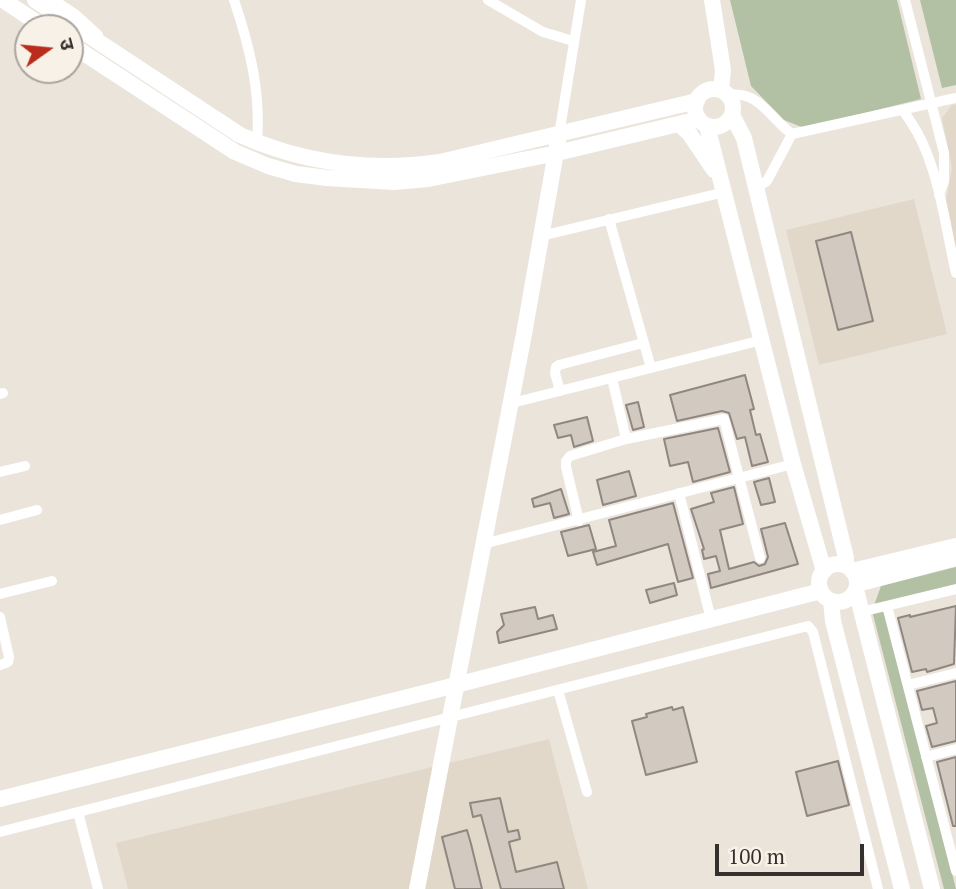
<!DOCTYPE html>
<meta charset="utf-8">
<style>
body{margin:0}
#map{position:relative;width:956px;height:889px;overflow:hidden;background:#ebe4db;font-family:"PT Serif","Noto Sans Devanagari",serif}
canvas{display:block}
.north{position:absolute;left:14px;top:14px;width:70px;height:70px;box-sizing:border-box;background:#f8f1e8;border:2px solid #a9a49d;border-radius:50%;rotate:75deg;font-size:19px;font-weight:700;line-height:28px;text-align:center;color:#33302d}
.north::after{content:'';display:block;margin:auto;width:24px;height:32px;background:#ba2d1c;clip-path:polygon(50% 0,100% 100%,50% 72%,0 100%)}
.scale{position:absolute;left:715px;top:844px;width:149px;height:32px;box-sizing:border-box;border:4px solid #33302d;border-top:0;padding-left:9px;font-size:21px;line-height:24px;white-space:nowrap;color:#33302d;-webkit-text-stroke:5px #f8f1e8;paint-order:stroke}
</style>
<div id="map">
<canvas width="956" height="889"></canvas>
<div class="north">उ</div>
<div class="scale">100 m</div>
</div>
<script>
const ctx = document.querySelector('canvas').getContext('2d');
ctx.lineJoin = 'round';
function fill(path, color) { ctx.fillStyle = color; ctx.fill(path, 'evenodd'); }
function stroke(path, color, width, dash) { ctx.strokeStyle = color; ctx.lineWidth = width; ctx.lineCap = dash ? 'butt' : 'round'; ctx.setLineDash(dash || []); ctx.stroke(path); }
fill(new Path2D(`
 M956,104v146l-11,-44 7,-38 -10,-50 10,-13z
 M914,199l33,135 -128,31 -33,-135z
 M549,739l39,150h-460l-12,-46z`), '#e2d8c9');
fill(new Path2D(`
 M730,0h167l24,99 -117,29 -20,-8 -33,-34z
 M920,0h36v85l-14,3z
 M956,567v20l-72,19 72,283h-12l-72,-278 9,-25z`), '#b2c0a3');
const building = new Path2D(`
 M851,232l22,89 -35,9 -22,-89z
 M745,375l9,34 -4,1 6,25 4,-1 8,28 -16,4 -7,-29 -8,2 -8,-26 -7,-2 -45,10 -7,-26z
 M638,402l6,25 -11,3 -7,-25z
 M587,417l6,24 -19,6 -3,-12 -13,3 -4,-13z
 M718,428l12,44 -37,10 -5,-20 -18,4 -6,-27z
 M629,471l7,25 -33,9 -6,-25z
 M769,478l6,24 -14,3 -7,-23z
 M734,487l9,37 -23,6 9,39 25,-7 5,4 6,-2 3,-7 -7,-28 24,-6 13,41 -87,24 -3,-14 12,-3 -4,-15 -12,3 -2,-9 2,-1 -13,-40 23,-7 -3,-9z
 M561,489l8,25 -15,4 -4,-15 -16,4 -2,-8z
 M673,503l20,75 -15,4 -10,-38 -71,21 -4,-13 23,-6 -7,-26z
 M589,525l7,24 -28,7 -7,-24z
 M674,583l3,12 -27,8 -4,-13z
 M956,606l-2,58 -27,8 -1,-3 -14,3 -14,-54 12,-3v2z
 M535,607l3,12 15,-4 4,14 -58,14 -2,-11 7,-7 -3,-11z
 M956,681v60l-24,6 -6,-21 11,-3 -4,-15 -11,2 -5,-19z
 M672,707l1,3 10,-3 14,55 -51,13 -14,-54 15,-4 -1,-3z
 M956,757v69h-3l-16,-64z
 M838,761l11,44 -42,11 -11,-44z
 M500,798l8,34 10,-2 2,9 -11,3 7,30 41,-10 7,27h-63l-20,-74 -8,2 -3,-14z
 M467,830l4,14 11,45h-27l-13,-52z`);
fill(building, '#d2c9c1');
stroke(building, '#8f8780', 2);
stroke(new Path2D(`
 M54,0l22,15 22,20
 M234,0c16,48 27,92 23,142
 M488,0l55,32 30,9
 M905,0l39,153v28l-5,14
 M729,95c29,-5 41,23 63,39
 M903,110c7,11 15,22 20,34 18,40 23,86 33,129
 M559,135l22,-135
 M756,188l11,-7 25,-47 164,-36
 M609,219l42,149
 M541,236l184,-44
 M612,378l14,61
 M560,391l-5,-18 1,-6 3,-2 84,-22
 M0,394l3,-1
 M508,404l254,-64
 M0,472l25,-6
 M679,493l32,126
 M0,520l37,-10
 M579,521l-13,-54v-6l4,-5 56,-17 98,-20 36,139
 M483,544l310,-80
 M0,594l52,-13
 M887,606l69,265
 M861,612l95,-23
 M0,617l9,40 -1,5 -8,3
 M908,685l48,-12
 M558,690l29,102
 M926,757l30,-8
 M78,812l20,77
 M0,832l808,-206 5,6 65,257`), '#fff', 10);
stroke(new Path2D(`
 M3,0l42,28
 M35,0l205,135c65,29 130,37 200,27l257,-61
 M712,0l11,70 -2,20
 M70,44l165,108 33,14 28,8 31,4 67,4 34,-3 129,-26 142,-34
 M695 108a19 19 0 1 1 38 0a19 19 0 1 1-38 0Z
 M732,115l12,23 102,420 -1,7
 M679,124l10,9 25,37
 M707,126l86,338 31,107
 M819 583a19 19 0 1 1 38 0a19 19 0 1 1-38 0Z
 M852,571l104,-25
 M857,584l99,-26
 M856,590l76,299
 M831,601l2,20 69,268
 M0,799l456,-114 365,-94
 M417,889l107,-555 35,-199`), '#fff', 16);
</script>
